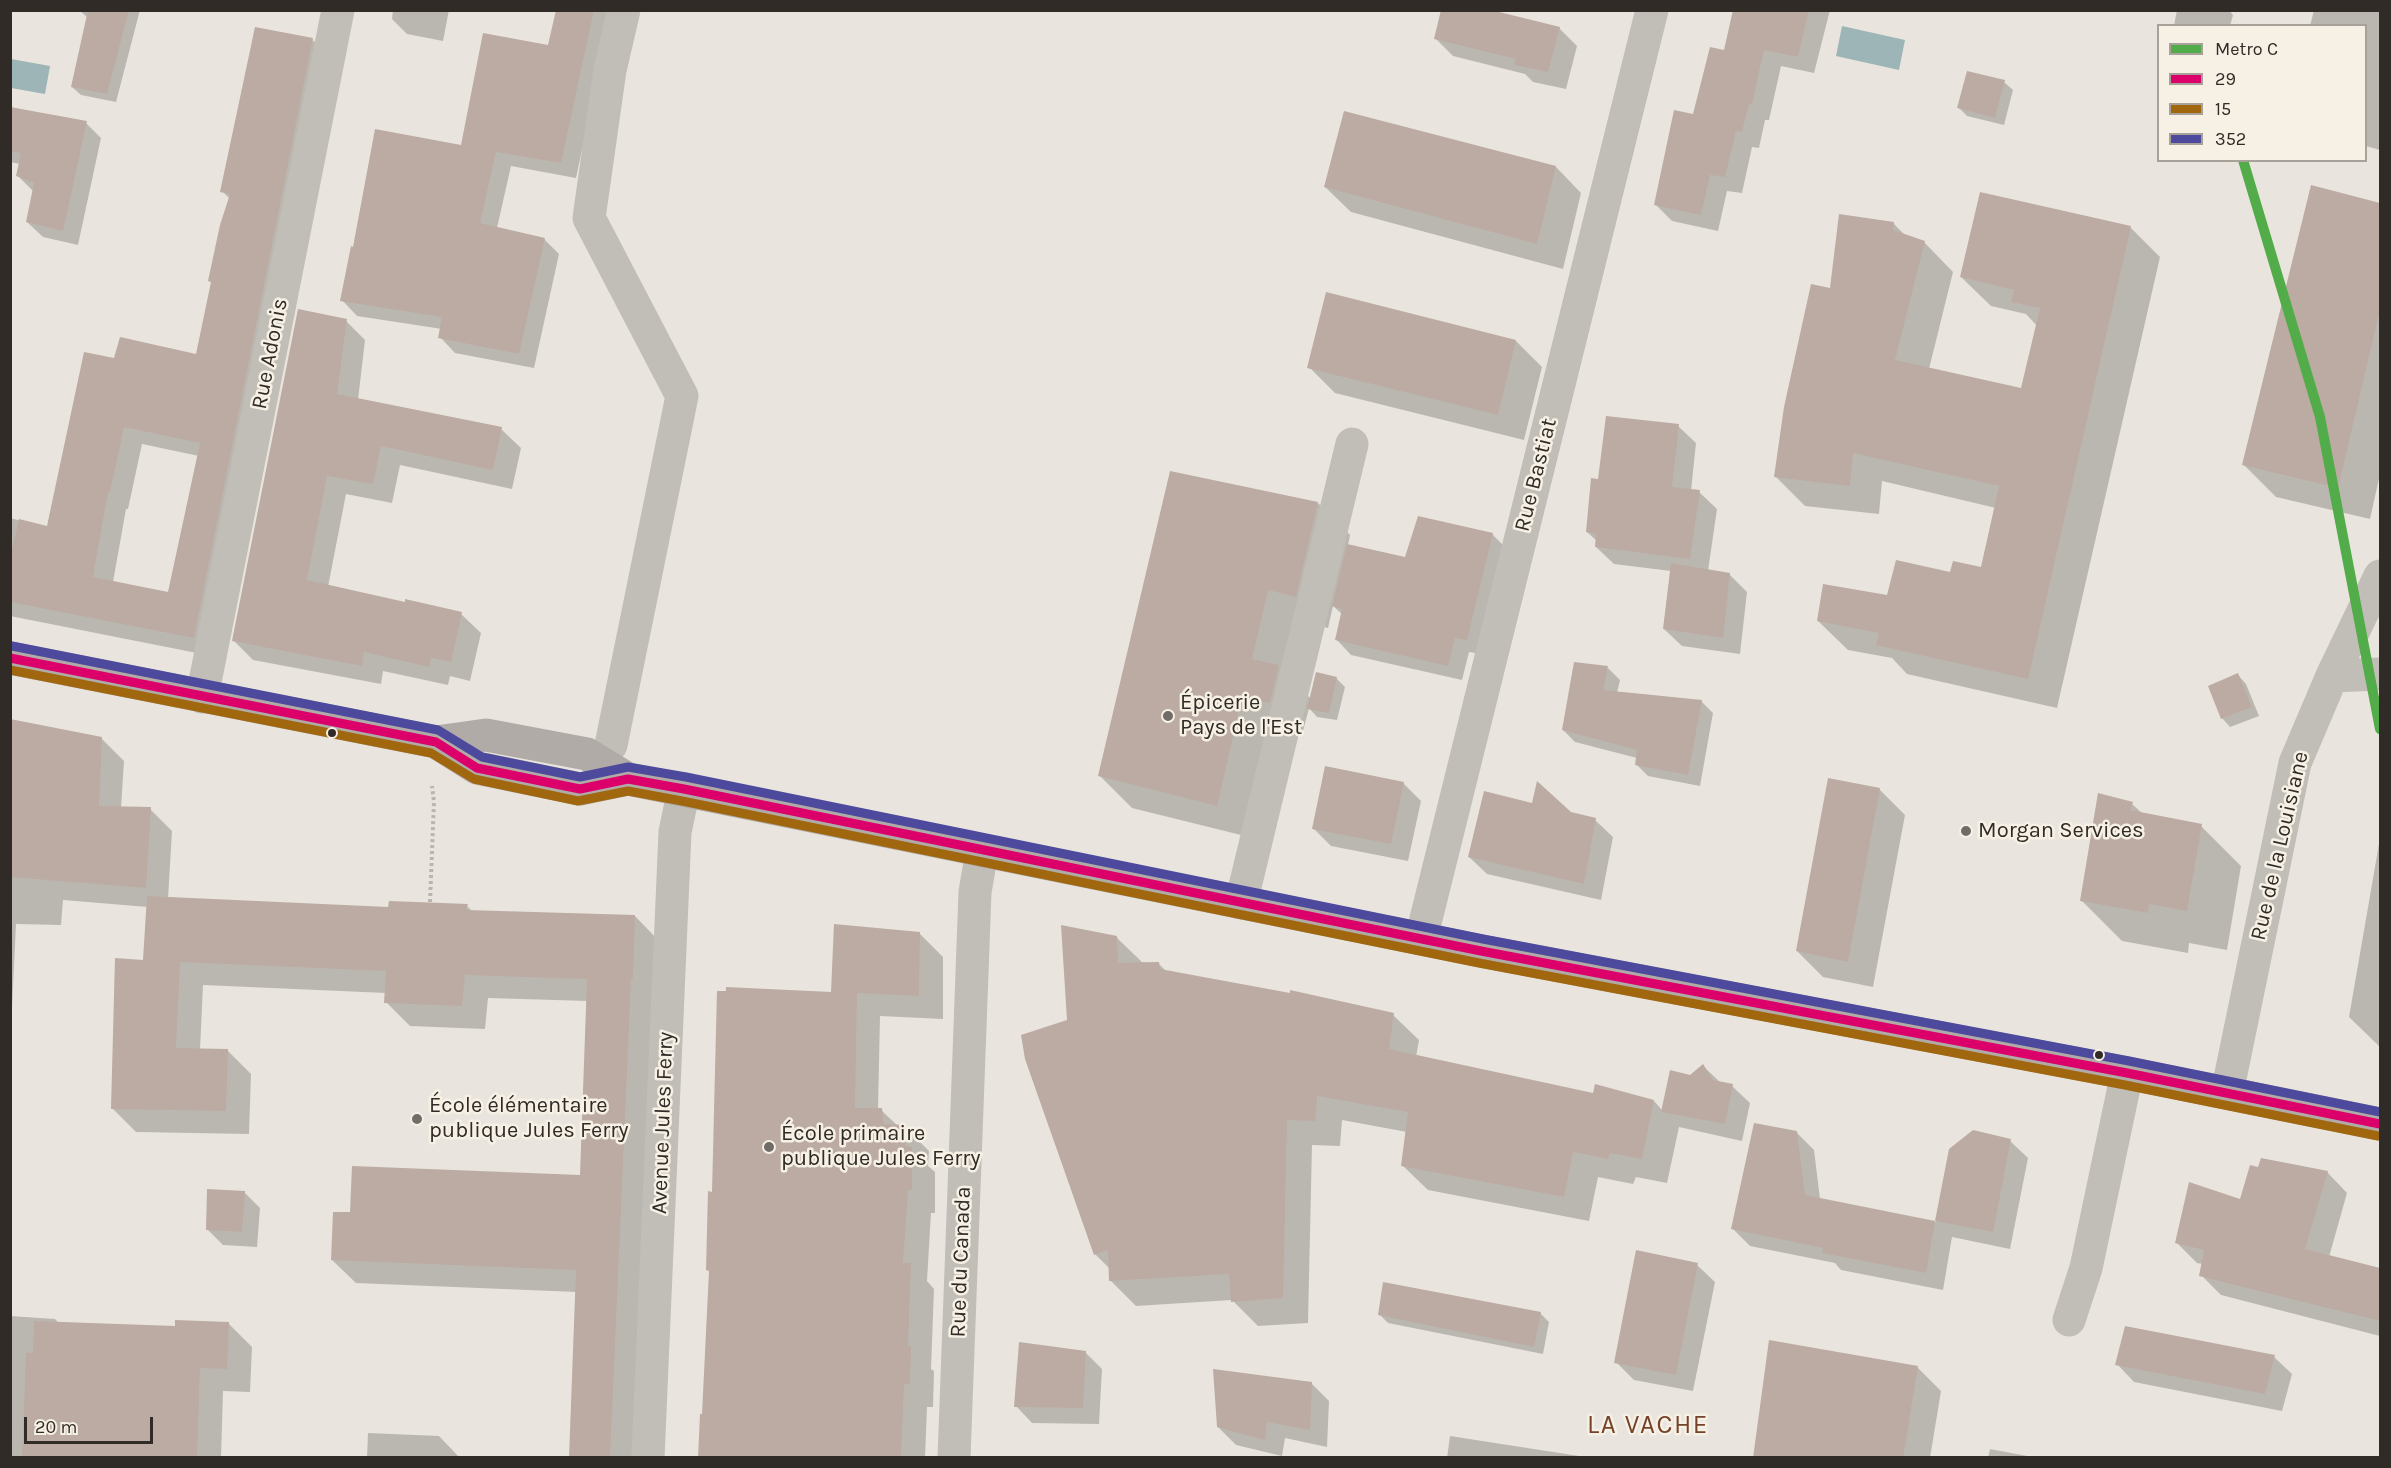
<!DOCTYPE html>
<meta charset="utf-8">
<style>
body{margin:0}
#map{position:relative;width:2391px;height:1468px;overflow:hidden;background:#e9e5de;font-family:Karla,sans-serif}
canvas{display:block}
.frame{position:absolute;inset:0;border:12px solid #312b27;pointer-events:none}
.legend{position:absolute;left:2157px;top:24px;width:210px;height:138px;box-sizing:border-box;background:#f6f0e5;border:2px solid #a7a199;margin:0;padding:8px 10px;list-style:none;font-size:18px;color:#312b27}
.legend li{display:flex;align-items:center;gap:12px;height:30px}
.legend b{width:30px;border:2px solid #a7a199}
.scale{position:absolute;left:24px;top:1417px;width:129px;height:27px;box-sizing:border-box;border:3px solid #312b27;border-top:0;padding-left:8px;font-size:18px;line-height:21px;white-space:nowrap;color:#312b27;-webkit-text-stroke:4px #f6f0e5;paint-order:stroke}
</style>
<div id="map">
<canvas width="2391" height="1468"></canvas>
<div class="frame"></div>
<ul class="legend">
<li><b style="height:8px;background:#52ac49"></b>Metro C</li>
<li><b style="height:8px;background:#dc006b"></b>29</li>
<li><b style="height:8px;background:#a0670f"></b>15</li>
<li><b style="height:8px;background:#4d499d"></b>352</li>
</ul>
<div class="scale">20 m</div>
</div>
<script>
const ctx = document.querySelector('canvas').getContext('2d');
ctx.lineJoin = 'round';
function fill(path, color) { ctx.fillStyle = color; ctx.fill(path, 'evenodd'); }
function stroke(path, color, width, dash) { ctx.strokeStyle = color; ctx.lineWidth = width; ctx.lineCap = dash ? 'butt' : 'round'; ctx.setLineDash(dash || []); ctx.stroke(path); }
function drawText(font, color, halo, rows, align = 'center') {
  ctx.font = font + ' Karla,sans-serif'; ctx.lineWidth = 5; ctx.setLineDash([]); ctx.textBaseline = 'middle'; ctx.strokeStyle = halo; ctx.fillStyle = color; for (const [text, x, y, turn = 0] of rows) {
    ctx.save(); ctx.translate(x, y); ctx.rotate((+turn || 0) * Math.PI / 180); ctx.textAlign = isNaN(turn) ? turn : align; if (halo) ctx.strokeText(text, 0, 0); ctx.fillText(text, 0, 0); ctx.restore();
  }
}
fill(new Path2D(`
 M1842,26l63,14 -6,30 -63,-14z
 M11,59l39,7 -5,28 -34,-6z`), '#9db5b7');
fill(new Path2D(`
 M79,10h61l-24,92 -35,-7 -9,-8 16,-69z
 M393,10h56l-6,31 -36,-7 -15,-15z
 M558,10h54l-36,168 -65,-12 -14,62 47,11 15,15 -25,114 -79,-15 -15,-16 2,-8 -85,-13 -15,-16 12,-52 108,-101 87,-100z
 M1734,10h96l-16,63 -33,-7 -12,54h-4l-6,28 -7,-1 -10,46 -15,-2 -9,40 -46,-10 -17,-17 70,-152z
 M2177,10h52l4,5 -3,11h-56z
 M2314,10h66v140l-14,-4v-120h-56z
 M1559,28l18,18 -11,43 -33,-7 -8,-8 -72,-18 -17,-17z
 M313,40l17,18 -118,598 -202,-40v-98l38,10 67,-168 82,-4 15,-73 -2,-2 20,-82 -8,-8zM142,444l57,12 -30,138 -56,-12 13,-73h2z
 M2004,82l9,8 -9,35 -37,-9 -8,-8z
 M10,107l76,16 15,15 -23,107 -35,-8 -16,-15 6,-31 -15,-15 2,-12 -10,-2z
 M1556,167l25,26 -18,76 -212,-57 -26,-25z
 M2312,187l68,17v270l-10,45 -94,-22 -32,-32z
 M1981,194l150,34 29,29 -103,451 -150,-34 -15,-16 -44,-8 -30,-29 133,-47 31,-5 14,-61 -114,-27 -3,33 -74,-8 -30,-30 57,-187 61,-66 14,14 17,5 29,30 -24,97 93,21 15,-64 -11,-12 -35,-8 -30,-29z
 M346,321l19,19 -7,60 143,29 20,19 -9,41 -112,-24 -8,38 -46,-9 -18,93 133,27 20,19 -11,48 -20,-5 -2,9 -65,-14 -2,13 -128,-24 -19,-19z
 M1516,341l26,26 -18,73 -189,-47 -26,-26z
 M1678,426l18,17 -5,48 8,1 18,17 -9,62 21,3 18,18 -7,62 -58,-8 -18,-17 7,-58 -57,-7 -18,-17 1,-6 -10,-9 12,-52z
 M1318,503l32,32 -2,10 58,14 86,-25 15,15 -26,105 -12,-2 -7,28 -111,-25 -14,-15 6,-25 -10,-9 -5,22 -28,-7 -13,54 24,24 25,-21 9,9 -8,33 -20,-3 -8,-9 -7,27 -27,-5 -26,107 -117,-29 -33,-33z
 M1608,668l12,12 -3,13 84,8 12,12 -13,73 -52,-10 -12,-12 1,-6 -62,-16 -12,-12z
 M2238,675l8,9 13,32 -29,11 -8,-9z
 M10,721l92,18 22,22 -3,47 29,1 22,22 -4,68 222,10 77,-3 6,6 162,4 23,24 -24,518h-64l7,-166 -221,-9 -24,-23 20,-46 229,-38 7,-175 -100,-3 -3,31 -75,-3 -24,-24v-9l-183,-8 -3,65 28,1 23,23 -2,60 -113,-2 -23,-23 32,-148 3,-54 -85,-7 -2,25 -45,-1 -6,126z
 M1403,783l18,18 -13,60 -77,-15 -17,-17z
 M1879,789l26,26 -32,172 -50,-10 -26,-26z
 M2132,804l11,10 58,12 40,40 -14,84 -38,-7 -1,10 -66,-12 -40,-40z
 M1595,820l18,17 -12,63 -114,-26 -18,-17z
 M2380,838v209l-31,-30z
 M919,933l24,24v62l-63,-3 -2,94h3l17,16 7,1 24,24 -1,15 7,6v41h-4l-4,68 7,8 -3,80 3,2 -1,36h-6l-2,51h-226l5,-43 9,-221 119,-201z
 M1116,937l26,25 17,2 8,8 226,43 26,25 -3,17 178,38 60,6 9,10 28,-34 12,-11 18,17 11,3 18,17 -8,38 -63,-14 -12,56 -31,-6 -3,7 -35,-7 -9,44 -161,-31 -26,-25 5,-33 -65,-12 -2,26 -28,-1 -4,178 -50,3 -26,-26 -96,6 -25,-25 -1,-12 -15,-15 -26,-233z
 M1796,1132l18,18 6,49 116,23 15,-72 59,-9 18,17 -18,91 -58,-12 -9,53 -102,-20 -6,-7 -85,-17 -18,-18z
 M2327,1172l20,21 -18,64 51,13v66l-159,-41 -20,-20 2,-11 -6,-1 -20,-20 64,-42z
 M244,1192l16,16 -3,39 -34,-2 -15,-15z
 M1697,1265l18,17 -22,109 -59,-11 -18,-18z
 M1540,1313l9,9 -6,32 -155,-31 -8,-8z
 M10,1316l45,3 5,5 116,4 52,-5 24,24 -2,45 -27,-1 -2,67h-211z
 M1085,1352l17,17 -3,55 -67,-1 -16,-17z
 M2274,1357l18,17 -10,37 -148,-29 -17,-18z
 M1917,1367l24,24 -11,67h-176z
 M1312,1384l17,17 -2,46 -42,-9 -3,18 -46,-11 -18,-18z
 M368,1433l71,3 21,22h-93z
 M1450,1436l142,22h-145z
 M1990,1449l48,9h-50z`), '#0003');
fill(new Path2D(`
 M88,10h41l-22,84 -36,-7z
 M556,10h38l-33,153 -65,-11 -16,71 65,15 -26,116 -81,-16 4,-21 -102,-16 11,-55 2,1 22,-118 86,16 22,-112 65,12z
 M1441,10h50l69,17 -12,45 -34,-7 2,-6 -82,-20z
 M1733,10h76l-11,47 -34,-7 -12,54h-3l-7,28 -6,-1 -11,46 -15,-2 -9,40 -47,-10 20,-95 19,4 17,-67 14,3z
 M255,27l58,11 -119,600 -184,-36v-44l9,-39 28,7 37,-174 30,6 6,-21 76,17 15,-72 -3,-1 12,-56 10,-31 -10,-2zM124,427l76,16 -32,149 -75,-15 15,-85h2z
 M1967,71l38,9 -10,38 -38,-10z
 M10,107l77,14 -24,110 -37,-9 8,-39 -18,-7 5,-23 -11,-2z
 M1344,111l212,55 -19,78 -213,-57z
 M2311,185l69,18v107l-42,178 -96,-23z
 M1980,192l151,34 -103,453 -152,-34 3,-12 -62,-12 6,-37 64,11 9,-35 54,12 3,-11 28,6 18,-81 -146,-33 -3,33 -76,-9 10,-70 27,-123 19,4 9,-74 55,8 -1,8 32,11 -30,119 126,28 19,-80 -29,-6 3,-12 -54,-13z
 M1326,292l190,48 -18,75 -191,-47z
 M298,309l49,10 -10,75 165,33 -9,43 -112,-24 -8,38 -46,-8 -20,104 98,22v-3l57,13 -11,50 -20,-4 -2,9 -65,-15 -2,14 -130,-25z
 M1606,416l73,8 -7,63 28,3 -10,69 -95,-12 1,-13 -10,-2 5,-54 7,1z
 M1170,471l148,31 -22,95 -28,-7 -16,69 27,6 -9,38 -28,-5 -25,108 -119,-30z
 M1418,516l75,17 -26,107 -12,-2 -7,28 -113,-26 7,-31 -10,-3 15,-62 58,13z
 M1671,563l59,10 -7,65 -60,-9z
 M1574,662l34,4 -5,24 99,10 -14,75 -53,-10 2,-15 -75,-20z
 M1316,672l21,5 -8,36 -22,-4z
 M2238,673l14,34 -31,12 -13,-33z
 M10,719l92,18 -3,69 52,1 -5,81 -136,-11z
 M1325,766l79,16 -13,62 -79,-15z
 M1828,778l52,10 -32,174 -52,-11z
 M1537,781l34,31 25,6 -12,66 -116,-27 16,-66 48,12z
 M2098,793l35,9 -3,8 72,14 -15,87 -38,-7 -1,9 -68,-12z
 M147,896l241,11 1,-6 79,3 -2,6 169,5 -2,63 -2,1 -21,479h-41l7,-188 -245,-10 2,-48h17l2,-46 228,9 7,-196 -122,-4 -3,31 -78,-3 2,-32 -206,-9 -4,86 52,1 -2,62 -115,-2 4,-151 28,2z
 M834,924l86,8 -1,64 -62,-3 -2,115h27l2,16 22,1 -1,21 7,1v43h-4l-5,73h8l-3,83h3l-1,38h-6l-3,74h-203l2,-44h2l7,-143 -3,-1 2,-79 4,1 5,-201h9v-4l105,5z
 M1061,925l56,11 1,27 41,-1 1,7 130,24v-3l104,23 -5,36 204,44 2,-9 59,16 -12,59 -32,-6 -2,6 -35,-7 -9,45 -163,-31 7,-54 -91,-16 -2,25 -28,-1 -4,178 -52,4 -2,-28 -120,7 -1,-31 -14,5 -69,-196 -4,-24 46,-15z
 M1703,1064l10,16 20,4 -8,40 -64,-12 9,-42 20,5z
 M1754,1123l43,8 8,64 130,26 -9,52 -104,-20 1,-5 -92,-19z
 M1973,1130l38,9 -18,93 -58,-11 14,-72z
 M2261,1158l67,13 -23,78 75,19v53l-181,-45 5,-26 -29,-7 14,-61 51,17 10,-34 8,2z
 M207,1189l38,2 -3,41 -36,-2z
 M1636,1250l62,13 -22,112 -62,-12z
 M1383,1282l158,30 -7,35 -156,-32z
 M175,1320l54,2 -2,47 -27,-1 -3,90h-175l4,-105h7l1,-32 141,5z
 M2125,1326l150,29 -10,39 -150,-29z
 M1769,1340l149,26 -15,92h-150z
 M1019,1342l67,9 -3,57 -69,-1z
 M1213,1369l99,13 -2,48 -43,-8 -2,18 -48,-13z`), '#bbaba2');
stroke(new Path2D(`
 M430,902l4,-100 -2,-16`), '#bab5b0', 4, [3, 3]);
stroke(new Path2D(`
 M2332,676l48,-2
 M202,697l136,-687
 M611,745l71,-349 -93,-178 21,-148 14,-60
 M1241,903l111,-459
 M1421,939l231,-929
 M2227,1093l68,-330 37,-87 48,-100
 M2069,1320l17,-52 41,-195
 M648,1458l27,-626 9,-43
 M954,1458l21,-566 7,-41`), '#c1bdb7', 33);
stroke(new Path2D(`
 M10,658l426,84 50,-7 101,19 41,25 853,172 646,122 253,51
 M436,742l41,26 103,21 48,-10`), '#b0aba6', 33);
stroke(new Path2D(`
 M10,658l426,84 41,26 103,21 48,-10 56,10 797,162 646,122 253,51`), '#dc006b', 9);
stroke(new Path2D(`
 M10,670l421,83 43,26 104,22 50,-10 54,10 797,162 646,122 253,51`), '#a0670f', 9);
stroke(new Path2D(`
 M12,646l426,84 44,27 98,20 48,-10 58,10 797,162 646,122 251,51`), '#4d499d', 9);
stroke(new Path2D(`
 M2243,160l77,257 60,312`), '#52ac49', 10);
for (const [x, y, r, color] of [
 [1168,716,6,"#716c67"],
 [332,733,5,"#312b27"],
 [1966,831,6,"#716c67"],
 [2099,1055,5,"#312b27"],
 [417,1119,6,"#716c67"],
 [769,1147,6,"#716c67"]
]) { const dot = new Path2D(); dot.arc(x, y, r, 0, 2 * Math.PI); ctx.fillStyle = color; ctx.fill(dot); stroke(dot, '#f6f0e5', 2); }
drawText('22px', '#312b27', '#f6f0e5', [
 ["Rue Adonis",270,354,-79],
 ["Rue Bastiat",1536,475,-76],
 ["Rue de la Louisiane",2280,846,-77],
 ["Avenue Jules Ferry",663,1123,-88],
 ["Rue du Canada",961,1262,-88]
]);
drawText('22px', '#312b27', '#f6f0e5', [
 ["Épicerie",1180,703],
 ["Pays de l'Est",1180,728],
 ["Morgan Services",1978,831],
 ["École élémentaire",429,1106],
 ["publique Jules Ferry",429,1131],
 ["École primaire",781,1134],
 ["publique Jules Ferry",781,1159]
], 'left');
ctx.letterSpacing = '1.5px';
drawText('26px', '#75432a', '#f6f0e5', [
 ["LA VACHE",1648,1426]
]);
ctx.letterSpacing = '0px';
</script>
